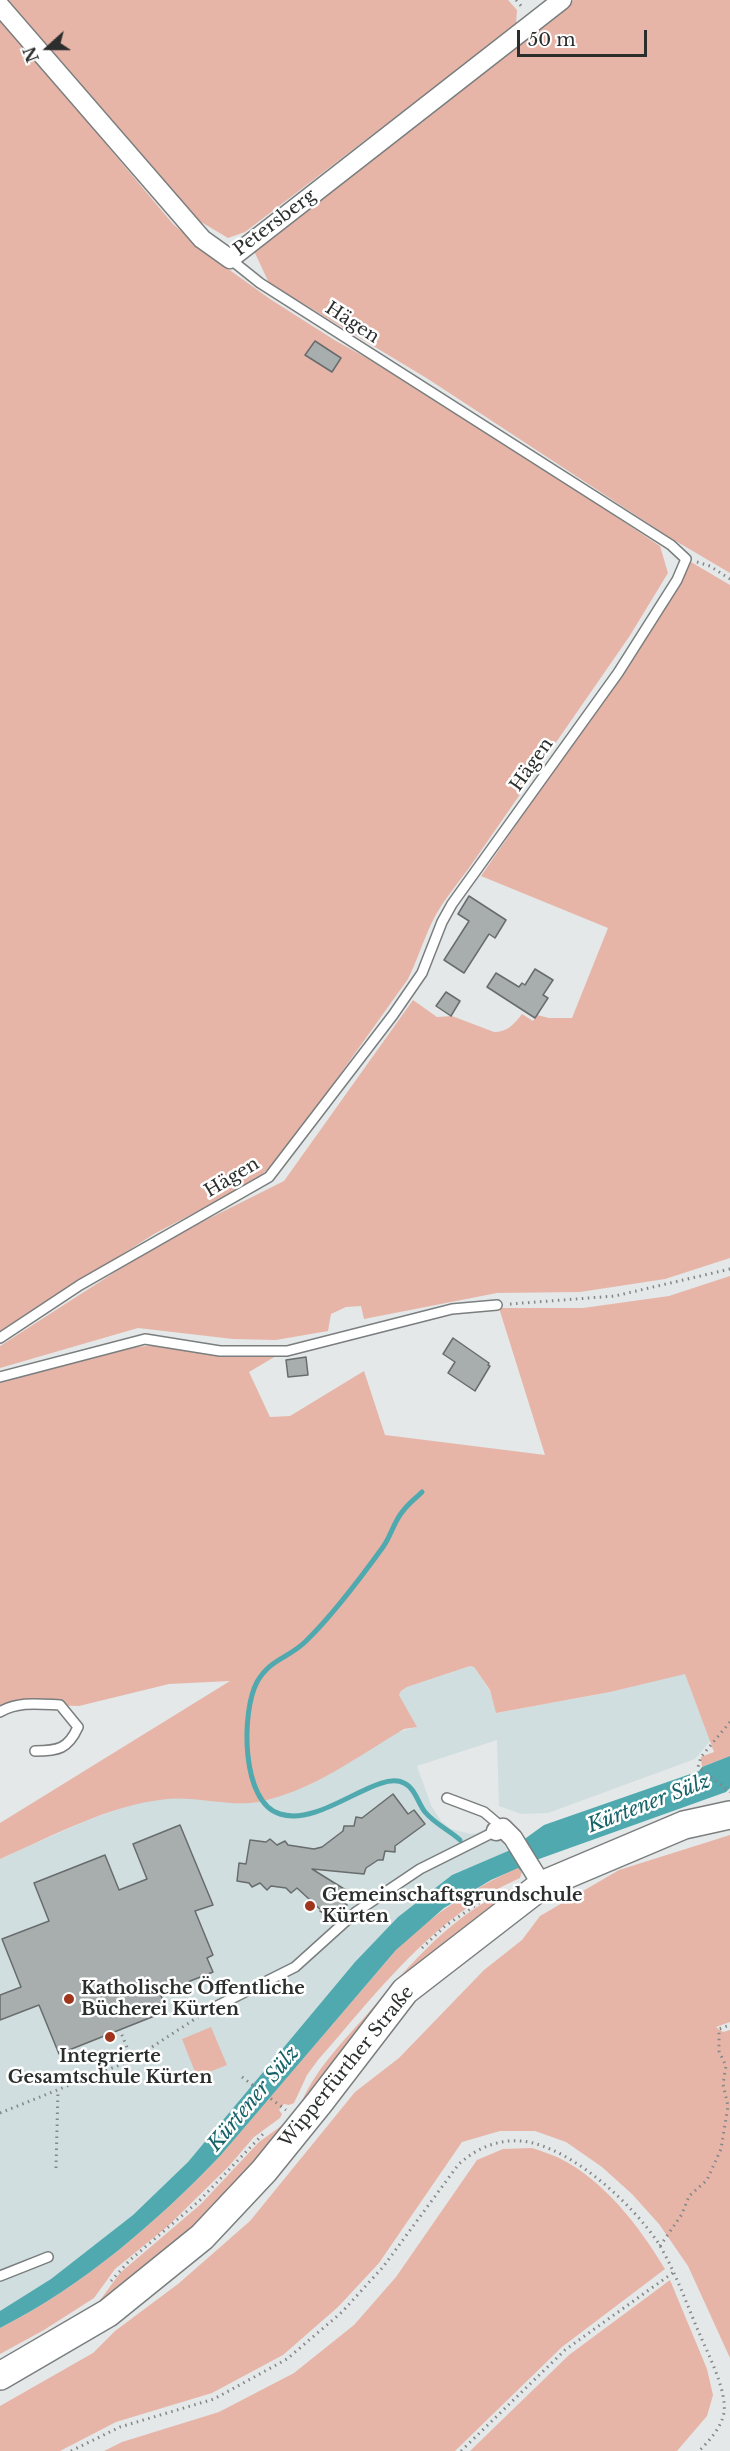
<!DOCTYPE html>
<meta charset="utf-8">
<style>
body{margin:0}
#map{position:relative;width:730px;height:2451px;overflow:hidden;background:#e4e8e8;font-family:"Libre Baskerville",serif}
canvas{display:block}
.north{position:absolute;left:18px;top:18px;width:60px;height:60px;-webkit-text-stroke:4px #fff;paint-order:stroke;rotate:249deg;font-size:16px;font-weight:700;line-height:24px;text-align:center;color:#2c2e2e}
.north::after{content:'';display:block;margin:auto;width:21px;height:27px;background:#2c2e2e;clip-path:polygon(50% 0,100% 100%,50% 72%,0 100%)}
.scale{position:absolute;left:517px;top:30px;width:130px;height:27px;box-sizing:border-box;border:3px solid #2c2e2e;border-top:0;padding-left:8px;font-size:18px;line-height:21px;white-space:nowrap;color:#2c2e2e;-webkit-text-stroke:4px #fff;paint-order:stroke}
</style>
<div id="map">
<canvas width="730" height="2451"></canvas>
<div class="north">N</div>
<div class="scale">50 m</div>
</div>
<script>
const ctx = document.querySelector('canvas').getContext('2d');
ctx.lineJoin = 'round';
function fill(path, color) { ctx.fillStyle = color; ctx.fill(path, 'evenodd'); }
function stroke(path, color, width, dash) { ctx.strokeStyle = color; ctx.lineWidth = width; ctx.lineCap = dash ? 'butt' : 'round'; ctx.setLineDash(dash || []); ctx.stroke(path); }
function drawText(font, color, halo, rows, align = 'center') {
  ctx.font = font + ' "Libre Baskerville",serif'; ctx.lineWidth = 5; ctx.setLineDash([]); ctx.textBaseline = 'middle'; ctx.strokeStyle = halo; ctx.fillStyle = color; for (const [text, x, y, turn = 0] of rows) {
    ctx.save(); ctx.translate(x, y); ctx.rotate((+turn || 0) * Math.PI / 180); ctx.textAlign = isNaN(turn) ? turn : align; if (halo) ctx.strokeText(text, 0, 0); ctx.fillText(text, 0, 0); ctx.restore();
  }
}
fill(new Path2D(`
 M470,1666l4,1 16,24 7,22 113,-21 75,-19 25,68 -15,18 -147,54 -27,1 -22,-8 -2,-66 -80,26 14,39 10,16 10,8 20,5 6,-1 14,-7 17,25 -56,24 -54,42 -43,45 -167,200 -55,53 -82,64 -51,32v-452l90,-40 51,-17 28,-4 247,-71 -17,-32 2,-4 6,-4z`), '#d0dedf');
fill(new Path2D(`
 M6,0h502l9,10 -1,15 -271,207 -17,6 -32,-19z
 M574,0h156v573l-61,-36 -241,-158 -159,-96 -15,-32z
 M0,18l173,206 40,34 57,41 66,42 91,50 233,155 8,27 -39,64 -160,231c-15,20 -31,39 -41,63 -7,16 -12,32 -20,48l-127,178 -26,24 -101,53 -154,98z
 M691,562l39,23v673l-65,21 -85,13 -83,1 -133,26 -3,-13 -15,1 -15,7 -3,17 -52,9 -43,-1 -95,-11 -138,40v-22l160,-103 124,-62 129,-181 24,17 15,-1 42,16c14,0 20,-8 28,-18l11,7 4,-6 12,3h23l36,-90 -127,-52 159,-231z
 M730,1276v480l-28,11 -1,-10 13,-5 -29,-78 -75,18 -114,21 -6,-23 -16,-23 -4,-1 -63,21 -6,4 -2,4 18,32 -13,2c-46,27 -93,63 -146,73 -27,5 -63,-6 -91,-3 -59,6 -114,37 -167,60v-36l230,-142 -61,3 -90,22 -63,-2 -16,4v-325l120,-35 40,-3 71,10 45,1 -27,16 21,45 20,-1 74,-45 21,64 160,20 -46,-147h84l86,-12z
 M730,1835v187l-14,5 7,5 7,-2v328l-42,-92 -29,-42 -27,-30 -30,-27 -36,-25 -31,-11h-35l-38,11 -83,121 -41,44 -55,48 -71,38 -96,29 -56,29h-60v-45l93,-53 22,-22 63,-47 72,-63 105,-129 44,-34 85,-88 38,-30 18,-24 79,-46z
 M519,1867l3,5 -2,6c-86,37 -142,114 -202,182l-11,15 -13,28 -5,2 -5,-1 -5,6 3,4 -2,4 -26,19 -25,29 -61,60 -53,43 -21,29 -50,32 -44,24v-26c83,-42 157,-106 221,-173l175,-205c38,-37 74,-60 123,-83z
 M514,1888l-60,47 -68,69 -87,104c15,-38 43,-65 70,-96 42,-48 84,-100 145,-124z
 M211,2027l16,38 -30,12 -15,-38z
 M288,2121l-62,75 -68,63 -60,44 22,-30 81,-69 58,-62z
 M532,2148c9,3 19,6 27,10 46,23 80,68 106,111l-103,78 -107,104h-351l18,-9 97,-30 75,-39 60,-48 42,-48 81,-117 26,-11z
 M670,2280l37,89 6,26 -6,21 -30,35h-207l99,-96z`), '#e7b5a8');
fill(new Path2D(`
 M730,1756v32l-4,4 -187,67 -18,12 -3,-3 -27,12 -47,28 -48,42 -175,205c-64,67 -138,131 -221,173v-17l51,-32 82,-64 55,-53 167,-200 43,-45 54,-42 56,-24 36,-26 155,-54 3,-4z`), '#4fa9af');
stroke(new Path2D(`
 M422,1492c-6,6 -14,12 -19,19 -9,10 -12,25 -20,36 -21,29 -53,71 -78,95 -18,17 -35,17 -48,40 -16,30 -16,121 23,132 42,13 97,-45 124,-31 11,5 14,20 21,29 10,12 24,18 35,28`), '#4fa9af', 5);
const building = new Path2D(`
 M315,341l26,17 -9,14 -27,-17z
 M469,896l37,24 -11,18 -6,-4 -25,39 -20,-13 25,-39 -11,-7z
 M535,969l18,11 -10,15 5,3 -13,20 -48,-31 9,-14 23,14 3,-4 3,2z
 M446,992l14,9 -9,15 -15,-10z
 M453,1338l36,25 -1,2 2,1 -15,25 -27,-18 7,-11 -12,-8z
 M306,1357l2,18 -20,2 -2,-17z
 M393,1794l15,20 6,-4 11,14 -30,22v6l-10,-1 -2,9h-5l-12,8 -2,6 -52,-5 37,23 -7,10 5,3 -11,16 -16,-10 1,-1 -24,-22 -6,5 -5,-5 -15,-2 -4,4 -7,-7 -8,4 -3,-4 -12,-2 2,-18 7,1 4,-24 16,2 4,-3 7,6 8,-4 3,4 26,4 8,-2 21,-16 1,-5h10l2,-9 6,1z
 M180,1825l33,80 -18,6 18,44 -6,3 6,14 -53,21 7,18 -108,43 -20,-49 -39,15v-25l21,-8 -19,-48 47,-18 -15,-38 71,-28 14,35 28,-11 -14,-35z`);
fill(building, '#a8adad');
stroke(building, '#686c6d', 1.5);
const lane = new Path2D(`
 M0,1338l80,-53 189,-108 124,-162 29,-42 20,-51 10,-18 166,-231 59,-93 9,-21 -15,-14 -411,-262 -30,-24
 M0,1377l145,-38 75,12h67l165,-42 45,-4
 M0,1712c18,-11 39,-8 60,-7l18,22c-10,22 -20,24 -43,24
 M447,1798l37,14 19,16
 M209,2010l86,-43 61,-55 64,-43 76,-38
 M0,2276l48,-19`);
const street = new Path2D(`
 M0,6l202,233 28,20 332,-259
 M496,1831l7,-3 10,10 29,47`);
const secondary = new Path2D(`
 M0,2376l108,-63 94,-76 62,-66 55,-68 86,-112 137,-106 142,-60 46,-10`);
stroke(lane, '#7a7e7e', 12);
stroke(street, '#7a7e7e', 21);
stroke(secondary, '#7a7e7e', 30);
stroke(new Path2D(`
 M516,0l7,8
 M697,562l13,4 20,13
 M510,1304l105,-8 115,-27
 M730,1722l-29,35 -3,10 32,25
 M422,1948l23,-22 40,-27
 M132,2060l66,-43
 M242,2077l44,33
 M0,2113l132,-53 -12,-30
 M56,2168l2,-78
 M660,2246l22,-32 7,-18 18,-16 14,-31 7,-43 -5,-22 3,-18 -7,-15v-22l11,-4
 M111,2281l19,-21 69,-59 66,-69
 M71,2451l49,-24 94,-28 73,-40 55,-47 41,-45 75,-102c20,-19 47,-29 75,-22 46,12 100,62 126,101 17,29 28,61 41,91 9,21 27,56 24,78 -3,15 -15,28 -25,38
 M461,2451l104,-101 109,-78`), '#848787', 3, [1.5, 4.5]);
stroke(lane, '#fff', 9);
stroke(street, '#fff', 18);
stroke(secondary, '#fff', 27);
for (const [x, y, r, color] of [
 [310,1906,6,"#9e351c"],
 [69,1999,6,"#9e351c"],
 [110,2037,6,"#9e351c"]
]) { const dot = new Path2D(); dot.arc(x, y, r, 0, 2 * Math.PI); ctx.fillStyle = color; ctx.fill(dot); stroke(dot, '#fff', 2); }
drawText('18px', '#2c2e2e', '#fff', [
 ["Petersberg",275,223,-37],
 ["Hägen",352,323,33],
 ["Hägen",532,765,-55],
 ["Hägen",232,1178,-31],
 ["Wipperfürther Straße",347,2067,-51]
]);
drawText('bold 18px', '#2c2e2e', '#fff', [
 ["Gemeinschaftsgrundschule",322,1896],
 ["Kürten",322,1917],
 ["Katholische Öffentliche",81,1989],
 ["Bücherei Kürten",81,2010],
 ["Integrierte",110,2057,"center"],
 ["Gesamtschule Kürten",110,2078,"center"]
], 'left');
drawText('italic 20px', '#176267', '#fff', [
 ["Kürtener Sülz",649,1804,-21],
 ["Kürtener Sülz",254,2099,-50]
]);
</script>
